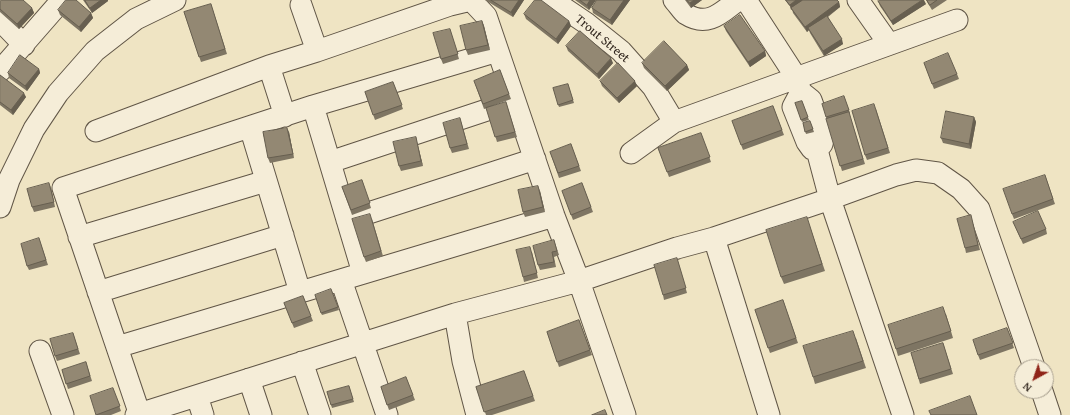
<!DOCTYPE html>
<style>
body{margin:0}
#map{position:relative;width:1070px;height:415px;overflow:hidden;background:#efe4c3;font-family:"Gentium Book Plus",serif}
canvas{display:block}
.north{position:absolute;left:1014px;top:359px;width:40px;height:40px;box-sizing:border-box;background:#f5edd8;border:1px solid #a69d8d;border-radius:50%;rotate:220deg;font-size:11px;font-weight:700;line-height:16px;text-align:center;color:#30251d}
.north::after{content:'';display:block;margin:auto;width:14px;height:18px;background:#8f2418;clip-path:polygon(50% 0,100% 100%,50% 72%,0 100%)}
</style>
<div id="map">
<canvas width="1070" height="415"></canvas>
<div class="north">N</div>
</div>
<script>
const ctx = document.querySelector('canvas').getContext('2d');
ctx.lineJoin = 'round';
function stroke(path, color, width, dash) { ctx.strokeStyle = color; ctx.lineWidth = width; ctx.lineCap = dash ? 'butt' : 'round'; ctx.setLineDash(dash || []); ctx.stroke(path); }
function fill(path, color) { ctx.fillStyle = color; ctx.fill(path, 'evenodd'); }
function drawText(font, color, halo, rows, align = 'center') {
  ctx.font = font + ' "Gentium Book Plus",serif'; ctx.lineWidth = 4; ctx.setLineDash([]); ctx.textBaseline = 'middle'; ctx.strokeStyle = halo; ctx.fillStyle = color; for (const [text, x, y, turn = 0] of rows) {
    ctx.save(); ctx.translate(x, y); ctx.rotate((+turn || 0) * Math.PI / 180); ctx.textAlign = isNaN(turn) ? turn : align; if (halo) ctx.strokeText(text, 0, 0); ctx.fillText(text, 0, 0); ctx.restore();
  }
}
const street = new Path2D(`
 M552,0l34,23 35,28 32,36 21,35
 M674,0c4,4 8,11 12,14 22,14 36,-2 52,-14
 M746,0l50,77 5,15
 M858,0l31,44
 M301,5l16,46
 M0,20l24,25
 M269,66l16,50
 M0,71l62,-71
 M801,92l-8,15 14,35 5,7 5,1
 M801,92l10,8 13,36 -2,8 -5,6
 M313,106l50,167
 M250,127l50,165
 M96,131l173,-65 48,-15 133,-46 21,-5 15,16 68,200 25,65 46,134
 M817,150l13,49 73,216
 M631,153l43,-31 283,-102
 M330,162l184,-61
 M0,207l9,-27 25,-51 24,-36 37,-42 41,-32 39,-19
 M347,220l188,-61
 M79,237l187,-56
 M714,238l55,177
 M341,280l46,135
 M98,292l185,-57
 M455,314l8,47 14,54
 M117,347l437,-131
 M40,351l23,64
 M302,362l18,53
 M249,379l12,36
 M1042,391l8,24
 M197,396l6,19
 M136,415l319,-101 124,-33 98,-33 37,-10 116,-39 66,-24 20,-5 22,3 23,16 18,20 55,158
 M140,415l-77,-227 250,-82 185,-55`);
stroke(street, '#605546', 23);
stroke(street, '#f5edd8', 21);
fill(new Path2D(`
 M83,0h25v1l-16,12z
 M485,0h39l-11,17z
 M575,0h21l-7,10z
 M597,0h33l-18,25 -19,-12 -1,-5z
 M685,0h17l-11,8z
 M785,0h52l2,2 1,5 -12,10 15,27 -19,12 -14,-23 -1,-3 -2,2 -14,-19 -1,-4z
 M926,0h21l-15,10z
 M0,1l32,7 2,5 -15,16 -19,-17z
 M878,1l48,3 -33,21 -13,-19z
 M211,4l16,50 -26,8 -17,-50z
 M58,10l33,3 2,5 -12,14 -21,-17z
 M524,14l45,7 2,5 -13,18 -32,-25z
 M482,21l2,5 6,24 -22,5 -2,-5z
 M724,26l41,25 1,5 -16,11 -24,-36z
 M450,29l9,30 -16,5 -2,-5z
 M566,46l47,17 -14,16 -31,-28z
 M642,63l45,2 2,5 -22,21 -23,-23z
 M924,63l33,11 2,5 -25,10z
 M39,69l1,4 -13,18 -18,-13 -1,-5z
 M500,70l11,29 -22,8 17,-5 11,35 -20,5 -10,-34 -3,1 -10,-28z
 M0,75l26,22 -13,18 -13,-10z
 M600,81l37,5 -18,17 -17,-17z
 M393,82l10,27 -28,11 -10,-28z
 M568,84l6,19 -15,4 -6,-19z
 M844,96l6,17h-1l16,51 -23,7 -16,-54z
 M802,101l7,19 -7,2 -7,-19z
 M773,106l11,29 -41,15 -11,-29z
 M876,109l14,44 -23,7 -2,-5z
 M974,117l2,5 -5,27 -28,-6 -2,-5z
 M460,118l9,31 -17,4 -2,-5z
 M810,121l4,11 -8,2 -3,-11z
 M289,132l5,26 -24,5 -2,-5z
 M701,133l10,29 -42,15 -11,-29z
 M416,137l1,5 6,24 -22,5 -2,-5z
 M571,144l10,27 -22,7 -9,-26z
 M1045,175l10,29 -41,15 -2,-5z
 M362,180l9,28 -19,7 -10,-28z
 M582,183l11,29 -20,8 -11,-29z
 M51,188l4,19 -21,5 -2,-5z
 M540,191l5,21 -20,5 -2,-5z
 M372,219l11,37 -17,6 -2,-5z
 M972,220l8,30 -14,3 -1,-5z
 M1013,222l33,7 1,5 -24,10z
 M809,224l16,47 -41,13 -3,-7z
 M39,238l9,27 -19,5 -2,-4z
 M554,240l5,15 -5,2 2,10 -16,3 -2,-5z
 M532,252l6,26 -14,4 -1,-5z
 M677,258l10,35 -23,7 -1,-5z
 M331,289l8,21 -17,5 -1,-2z
 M303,296l10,25 -19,7 -10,-25z
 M783,300l15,43 -28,10 -15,-43z
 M946,314l7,24 -55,18 -2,-7z
 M579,320l13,35 -33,12 -12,-35z
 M1007,328l7,20 -34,12 -2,-5z
 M73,333l7,21 -23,7 -2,-5z
 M856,338l10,30 -51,16 -2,-7z
 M943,343l10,31 -33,10 -9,-31z
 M86,362l6,19 -24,8 -6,-19z
 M524,371l11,30 -43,14h-6l-10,-28z
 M406,377l9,23 -26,10 -8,-23z
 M349,386l5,16 -22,6 -5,-16z
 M113,388l8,23 -10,4h-15z`), '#7e7563');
fill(new Path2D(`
 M101,0h7v1l-16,12 -2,-5z
 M519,0h5l-11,17 -2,-5z
 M590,0h6l-7,10 -2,-5z
 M624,0h6l-18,25 -2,-5z
 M694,0h8l-11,8 -1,-5z
 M796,0h9l-14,10 -1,-5z
 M922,0h2l2,4 -33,21 -2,-4z
 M839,2l1,5 -31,23 -1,-2 1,2 -2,2 -2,-5z
 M32,8l2,5 -15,16 -2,-5z
 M91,13l2,5 -12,14 -2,-5z
 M482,21l2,5 6,24 -2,-5z
 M569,21l2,5 -13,18 -2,-5z
 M842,39l1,5 -19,12 -1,-5z
 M765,51l1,5 -16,11 -2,-5z
 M611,58l2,5 -14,16 -2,-5z
 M687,65l2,5 -22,21 -2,-5z
 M39,69l1,4 -13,18 -2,-5z
 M635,81l2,5 -18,17 -2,-5z
 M24,93l2,4 -13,18 -2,-5z
 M974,117l2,5 -5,27 -2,-5z
 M287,128l2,4 5,26 -1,-4z
 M416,137l1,5 6,24 -2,-5z
 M49,183l2,5 4,19 -1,-5z
 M538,186l2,5 5,21 -2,-5z`), '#675f50');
const building = new Path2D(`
 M1,0h22l9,8 -15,16 -17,-15v-8z
 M66,0h10l15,13 -12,14 -21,-17z
 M85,0h16l-11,8z
 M491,0h28l-8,12z
 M535,0h6l28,21 -13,18 -32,-25z
 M580,0h10l-3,5z
 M597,0h27l-14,20 -18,-12z
 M687,0h7l-4,3z
 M786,0h10l-6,5z
 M803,0h34l2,2 -34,25 -14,-19z
 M879,0h43l-31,21 -13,-20z
 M927,0h10l-7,5z
 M211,4l14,45 -26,8 -15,-45z
 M740,15l25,36 -17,11 -24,-36z
 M827,16l15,23 -19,12 -15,-23z
 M482,21l6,24 -22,5 -6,-24z
 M450,29l8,25 -17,5 -8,-26z
 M580,31l31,27 -14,16 -31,-28z
 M664,41l23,24 -22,21 -23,-23z
 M948,53l9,21 -25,10 -8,-21z
 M20,55l19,14 -14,17 -17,-13z
 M618,63l17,18 -18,17 -17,-17z
 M500,70l9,24 -26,10 -9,-23z
 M0,75l24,18 -13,17 -11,-8z
 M393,82l9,23 -29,10 -8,-23z
 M568,84l5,16 -15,5 -5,-17z
 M844,96l5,14 -23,7 -4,-13z
 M802,101l6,16 -7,3 -6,-17z
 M506,102l9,30 -20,5 -9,-29z
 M874,104l14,44 -23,7 -13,-44z
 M773,106l9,24 -41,15 -9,-24z
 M946,111l28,6 -5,27 -28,-6z
 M849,112l14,47 -23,7 -14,-47z
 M460,118l7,26 -17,4 -7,-25z
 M810,121l3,8 -8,3 -2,-9z
 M287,128l6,26 -25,4 -5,-26z
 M701,133l9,24 -43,15 -9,-24z
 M416,137l5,24 -22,5 -6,-24z
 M571,144l8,22 -21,7 -8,-21z
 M1045,175l8,24 -41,15 -9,-25z
 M362,180l8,23 -19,7 -9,-23z
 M49,183l5,19 -22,5 -5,-18z
 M582,183l9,24 -20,8 -9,-24z
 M538,186l5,21 -20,5 -5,-22z
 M1038,211l8,18 -25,10 -8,-17z
 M370,214l11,37 -17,6 -12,-38z
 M971,215l7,30 -13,3 -8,-29z
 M807,217l15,47 -41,13 -15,-47z
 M39,238l7,22 -19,6 -6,-22z
 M554,240l3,11 -5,1 2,10 -16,3 -5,-19z
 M530,247l7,26 -14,4 -7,-27z
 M677,258l9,30 -23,7 -9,-30z
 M331,289l7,18 -17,6 -6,-18z
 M303,296l8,20 -19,7 -8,-20z
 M783,300l13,38 -28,10 -13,-38z
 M943,307l8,24 -55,18 -8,-24z
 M579,320l11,30 -33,12 -10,-30z
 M1007,328l6,15 -35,12 -5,-15z
 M853,331l10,30 -50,16 -10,-31z
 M73,333l5,16 -23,7 -5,-17z
 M943,343l8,26 -32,10 -8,-26z
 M86,362l4,14 -24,8 -4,-14z
 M524,371l9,25 -49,16 -8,-25z
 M406,377l7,18 -26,10 -6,-18z
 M349,386l4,13 -22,6 -4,-13z
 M113,388l7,18 -24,9 -6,-19z
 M970,396l7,19h-46l-2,-4z
 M605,410l2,5h-15z`);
fill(building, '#938873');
stroke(building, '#675f50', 1);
drawText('13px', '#30251d', '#f5edd8', [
 ["Trout Street",602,39,40]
]);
</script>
